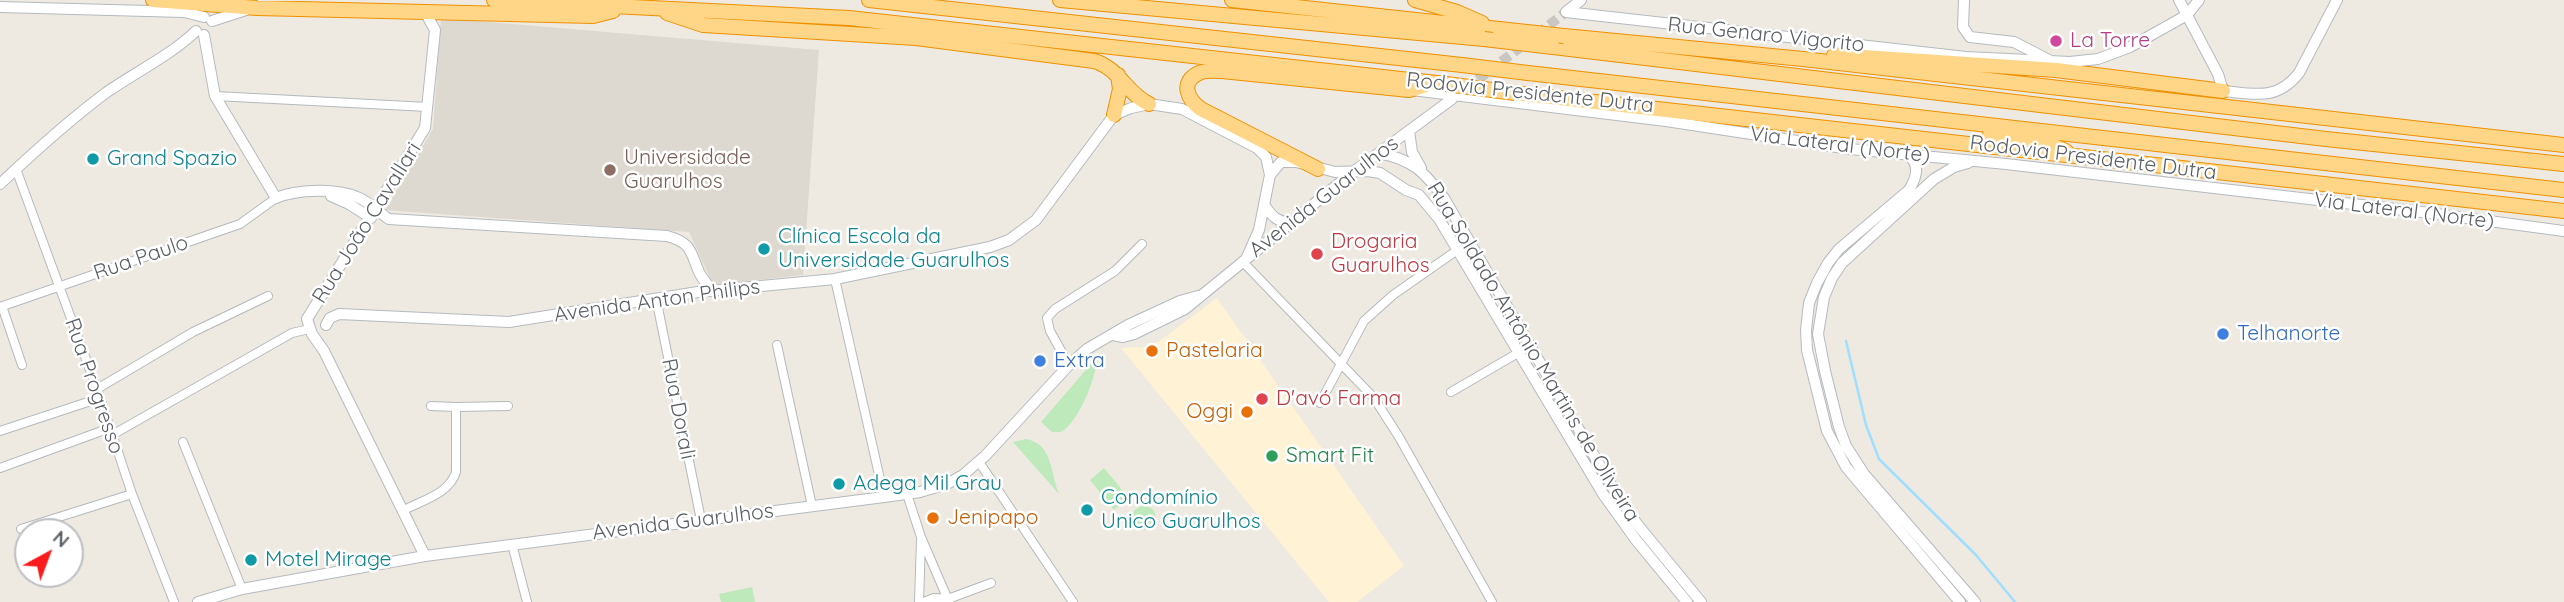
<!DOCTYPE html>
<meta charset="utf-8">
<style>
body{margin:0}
#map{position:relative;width:2564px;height:602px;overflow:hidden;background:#eeeae1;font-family:Quicksand,sans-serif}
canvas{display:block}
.north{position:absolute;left:14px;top:518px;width:70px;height:70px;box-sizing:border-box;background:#fff;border:2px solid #bdbfc1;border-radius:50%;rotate:41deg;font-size:19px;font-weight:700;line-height:28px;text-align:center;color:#5a5f64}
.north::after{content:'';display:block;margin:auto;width:24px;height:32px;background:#fb1b1d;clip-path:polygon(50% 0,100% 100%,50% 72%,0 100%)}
</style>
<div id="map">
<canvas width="2564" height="602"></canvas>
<div class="north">N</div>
</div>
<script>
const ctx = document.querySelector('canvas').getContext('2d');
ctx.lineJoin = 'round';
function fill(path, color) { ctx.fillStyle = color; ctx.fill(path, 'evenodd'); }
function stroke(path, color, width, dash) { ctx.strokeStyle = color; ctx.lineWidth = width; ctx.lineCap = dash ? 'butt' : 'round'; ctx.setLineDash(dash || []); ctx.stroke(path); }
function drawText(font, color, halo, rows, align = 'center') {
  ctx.font = font + ' Quicksand,sans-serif'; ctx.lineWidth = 5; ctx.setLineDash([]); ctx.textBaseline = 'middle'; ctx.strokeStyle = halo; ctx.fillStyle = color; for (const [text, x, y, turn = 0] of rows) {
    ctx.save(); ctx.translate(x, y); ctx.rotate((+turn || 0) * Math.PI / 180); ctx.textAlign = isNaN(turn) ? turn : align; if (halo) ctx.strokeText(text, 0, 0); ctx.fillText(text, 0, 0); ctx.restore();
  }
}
fill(new Path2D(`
 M1217,298l187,268 -47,36h-28l-208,-254 25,-1 15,-7z`), '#fff2d5');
fill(new Path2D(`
 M441,18l378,32 -16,225 -90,10 -24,-53 -304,-22 48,-81z`), '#ded9d0');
fill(new Path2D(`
 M1097,357c0,20 -19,66 -36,75h-9l-11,-10z
 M1026,439c27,5 24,33 33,55l-46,-52z
 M1104,468l25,30 -15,12 -24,-30z
 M1132 518a12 12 0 1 1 24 0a12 12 0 1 1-24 0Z
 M752,587l3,15h-34l-2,-8z`), '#bee9ba');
stroke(new Path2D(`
 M1846,341l20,84 13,34 97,96 39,47`), '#a0deff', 2.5);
stroke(new Path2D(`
 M1466,89l100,-77`), '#c9c7c2', 10, [10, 5]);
const street = new Path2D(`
 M215,96l213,11
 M16,169l81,220 35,105 42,108
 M1242,261l132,137 25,39 93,165
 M835,279l49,218
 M656,298l45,222
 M2,306l20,59
 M0,307l240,-83 36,-26
 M777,345l35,161
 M1069,365l-19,-34 -3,-13 8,-9 60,-38 27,-27
 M97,389l96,-57 75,-36
 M1451,392l67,-39
 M1320,403l44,-82 29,-26 63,-44
 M431,406l25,1
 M0,431l100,-33
 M112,435l180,-102 17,-4
 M183,442l59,147
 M979,462l94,140
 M0,468l110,-40
 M907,494l14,43 28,65
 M404,510c19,-10 45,-16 52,-38v-65l52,-1
 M21,529l111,-35
 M512,544l15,58
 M919,602l2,-62
 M924,602l10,-4 14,1 43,-16`);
const secondary = new Path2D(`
 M1964,0l-1,27 7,10 44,5 35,18
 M2179,0l39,74 5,17c32,3 54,10 76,-18l38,-73
 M0,7l184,5 20,5
 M424,10l11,20 -10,98 -118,191 5,15 12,17 101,205
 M1566,12l400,45 104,5 28,-3 32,-12 57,-32 12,-15
 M1566,12l15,-12
 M212,21l34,-11
 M204,35l11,61 61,102c21,-9 60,-10 81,-1 13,5 21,15 32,22l278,17c25,7 23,15 32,36 3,7 9,13 14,19
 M1412,90l254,31 184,28 156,15 416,48 142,19
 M1409,131l3,21 9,16
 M1379,153c35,7 45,19 65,45l169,290 24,36 64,78
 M1906,154c15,9 11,23 3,36l-70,59 -11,14 -11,20 -8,20 -3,27 1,20 20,81 19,36 114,135
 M1968,163l-14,4 -20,12 -92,84 -10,15 -8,19 -6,37 7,37 14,56 7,19 18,28 111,128
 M0,184c34,-32 69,-64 107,-92 29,-20 64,-37 89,-61
 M331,196l18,8 22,14
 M1265,206c8,12 13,16 28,17
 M1247,257l12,-27 11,-55 11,-13h15l39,10 33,-1 12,2 26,17 13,5 20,24 164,275 33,46 51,62
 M326,325l4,-7 9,-4 170,8 189,-30 137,-13 155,-32 19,-7 27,-20 78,-105 17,-7 18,-4 33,5 75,39 9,9 4,18
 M1113,335l10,2 11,-3 51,-25 168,-137 99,-73
 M198,602l44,-13 183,-33 459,-59 36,-5 27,-8 16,-9 22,-19 84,-91 18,-16 41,-24 52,-24 18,-5`);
const highway = new Path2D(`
 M153,0l104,8 336,8 20,-5
 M494,0l355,18 597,66
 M869,0l593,65
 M1060,0l424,39
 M1232,0l267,29
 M1415,0l42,12 25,11
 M667,13l36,12 213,13 178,23c25,7 32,32 55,43
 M1564,36l239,23 761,86
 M1553,47l773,92 238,25
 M1834,55l222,15 167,21
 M1528,73l1036,117
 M1515,93c350,37 699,81 1049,118
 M1114,115l6,-26 -2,-14
 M1990,135l57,8 19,8
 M1318,169l-117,-60c-13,-9 -22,-27 -2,-36 6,-3 16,-2 23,-2l187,19 17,-5`);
stroke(street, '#b4b9bd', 10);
stroke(secondary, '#b5babf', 12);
stroke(highway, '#ef9000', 16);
stroke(street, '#fff', 8);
stroke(secondary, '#fff', 10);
stroke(highway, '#ffd687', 14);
const highwayBridge = new Path2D(`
 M1499,29l65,7
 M1484,39l69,8
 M1462,65l66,8
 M1446,84l69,9`);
stroke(highwayBridge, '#ef9000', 16, []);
stroke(highwayBridge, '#ffd687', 14);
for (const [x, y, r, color] of [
 [2056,41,7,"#d1479c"],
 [93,159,7,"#0f9aa8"],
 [610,170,7,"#8d6e63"],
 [764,249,7,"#0f9aa8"],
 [1317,254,7,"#e0444e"],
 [2223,334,7,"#3f7fe0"],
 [1152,351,7,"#e8710a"],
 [1040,361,7,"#3f7fe0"],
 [1262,399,7,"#e0444e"],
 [1247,412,7,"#e8710a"],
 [1272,456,7,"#2e9e5b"],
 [839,484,7,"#0f9aa8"],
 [1087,510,7,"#0f9aa8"],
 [933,518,7,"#e8710a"],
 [251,560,7,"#0f9aa8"]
]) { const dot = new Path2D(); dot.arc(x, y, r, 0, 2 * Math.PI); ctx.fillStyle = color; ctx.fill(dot); stroke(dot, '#fff', 2.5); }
drawText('21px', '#5a5f64', '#fff', [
 ["Rua Genaro Vigorito",1766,35,6],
 ["Rodovia Presidente Dutra",1530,93,6],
 ["Via Lateral (Norte)",1840,145,7],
 ["Rodovia Presidente Dutra",2093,158,7],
 ["Avenida Guarulhos",1324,197,-38],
 ["Via Lateral (Norte)",2404,211,7],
 ["Rua João Cavallari",367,223,-58],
 ["Rua Paulo",141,258,-19],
 ["Avenida Anton Philips",657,301,-8],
 ["Rua Soldado Antônio Martins de Oliveira",1533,352,59],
 ["Rua Progresso",94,386,71],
 ["Rua Dorali",678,409,79],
 ["Avenida Guarulhos",683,522,-7]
]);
drawText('21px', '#b23c85', '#fff', [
 ["La Torre",2070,41]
], 'left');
drawText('21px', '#785e54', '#fff', [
 ["Universidade",624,158],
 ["Guarulhos",624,182]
], 'left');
drawText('21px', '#0d838f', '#fff', [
 ["Grand Spazio",107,159],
 ["Clínica Escola da",778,237],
 ["Universidade Guarulhos",778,261],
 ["Adega Mil Grau",853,484],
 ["Condomínio",1101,498],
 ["Unico Guarulhos",1101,522],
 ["Motel Mirage",265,560]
], 'left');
drawText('21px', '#be3a42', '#fff', [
 ["Drogaria",1331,242],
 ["Guarulhos",1331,266],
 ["D'avó Farma",1276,399]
], 'left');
drawText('21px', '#366cbe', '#fff', [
 ["Telhanorte",2237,334],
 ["Extra",1054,361]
], 'left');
drawText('21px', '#c56008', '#fff', [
 ["Pastelaria",1166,351],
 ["Oggi",1233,412,"right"],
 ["Jenipapo",947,518]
], 'left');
drawText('21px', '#27864d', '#fff', [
 ["Smart Fit",1286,456]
], 'left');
</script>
